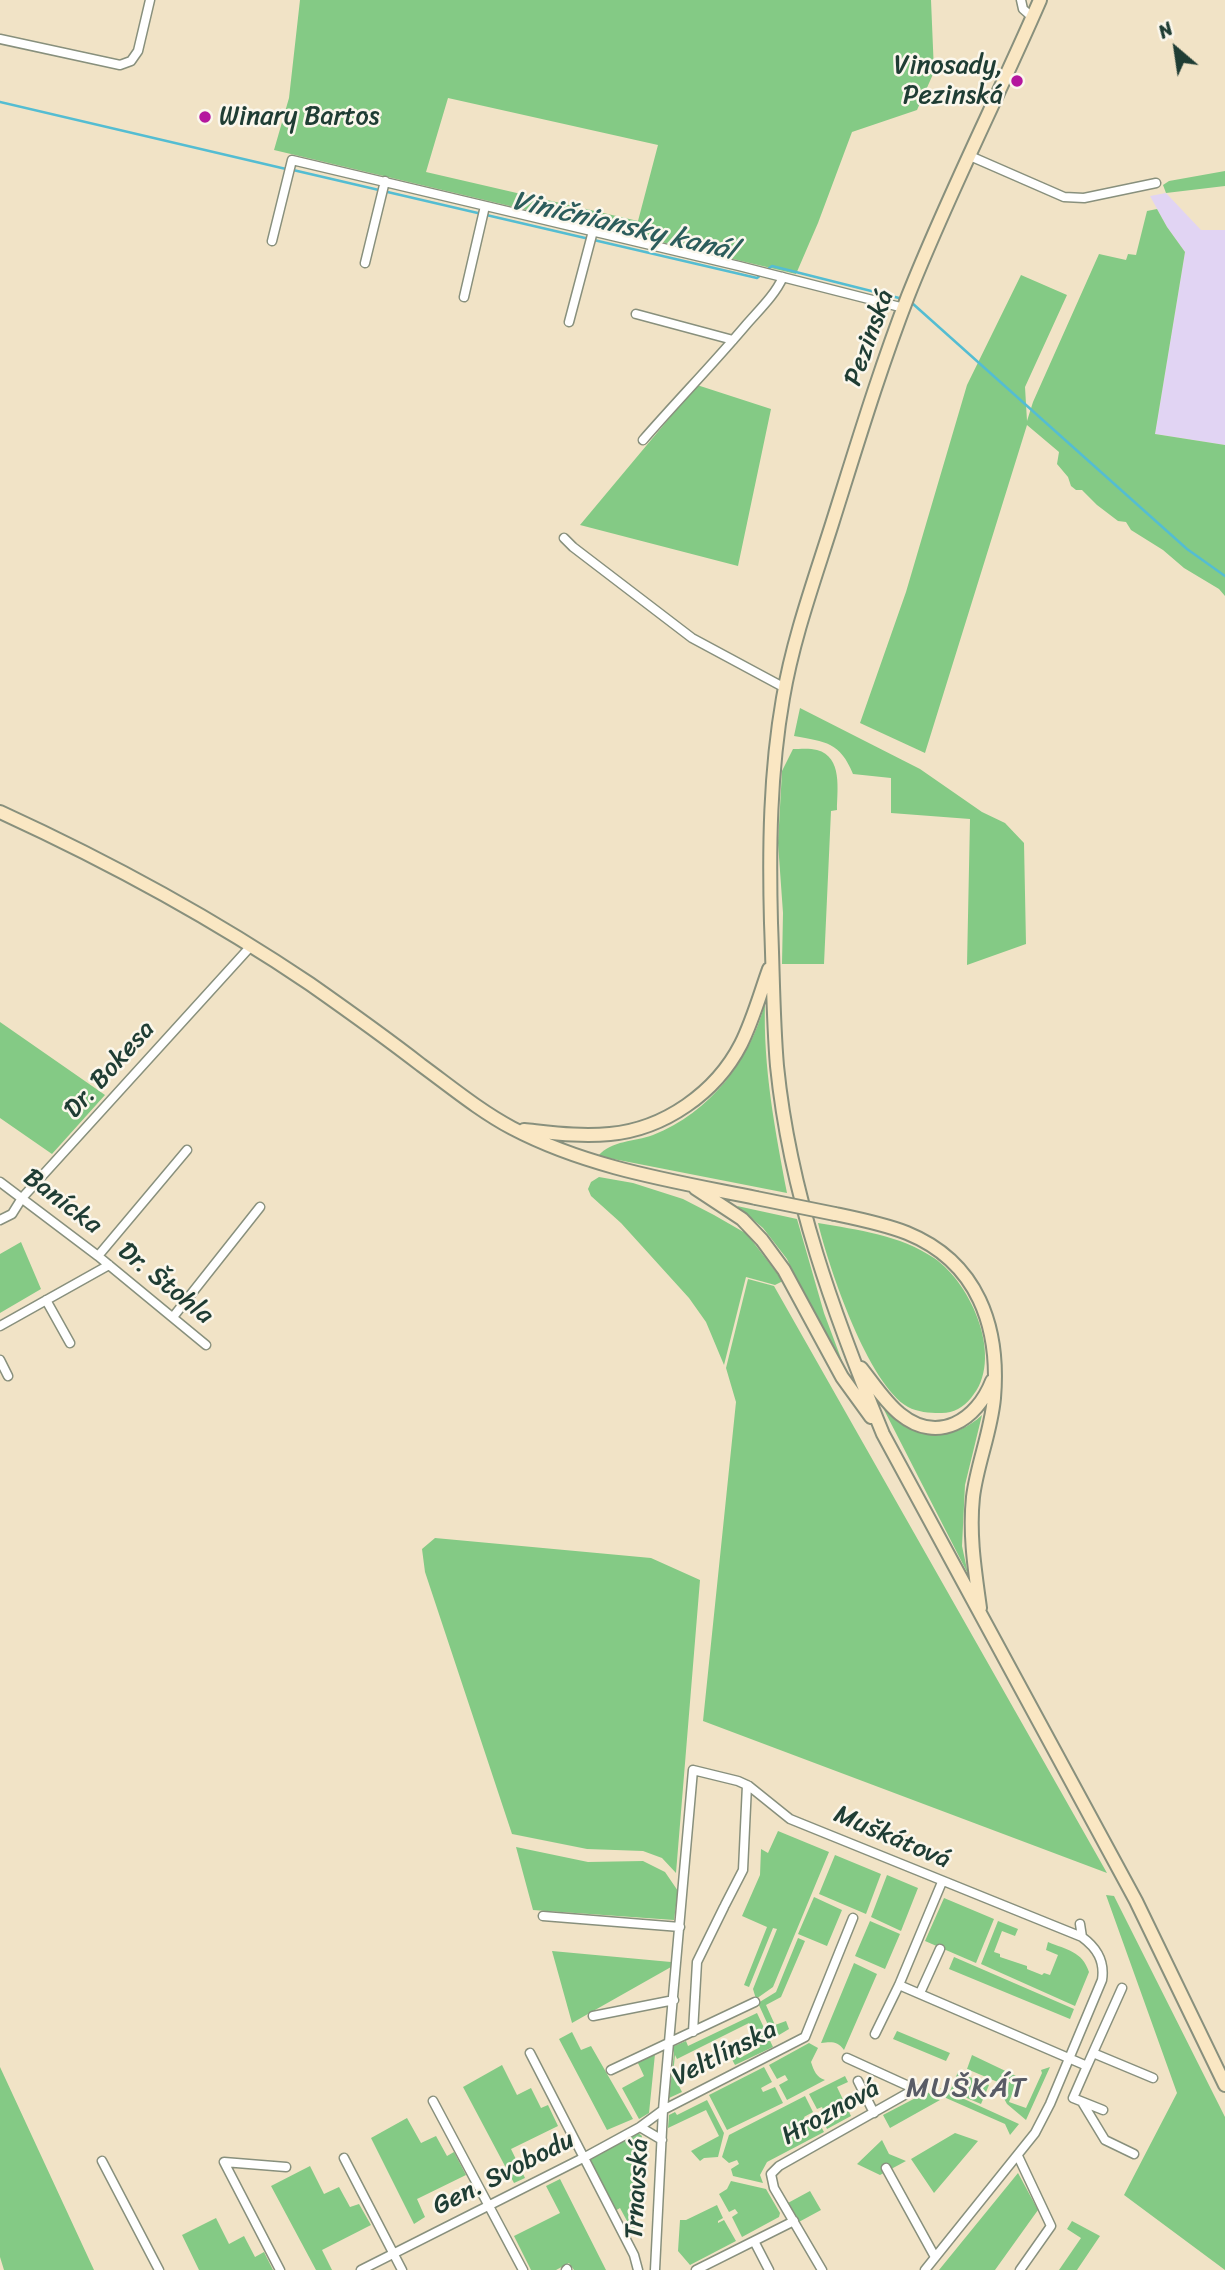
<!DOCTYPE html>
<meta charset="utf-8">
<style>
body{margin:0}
#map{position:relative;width:1225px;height:2270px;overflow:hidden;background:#f1e3c6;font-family:Sriracha,sans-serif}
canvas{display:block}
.north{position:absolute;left:1141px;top:14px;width:70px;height:70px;-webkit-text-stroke:5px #fbf7ec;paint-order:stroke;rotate:331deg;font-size:19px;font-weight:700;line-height:28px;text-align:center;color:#1f3d34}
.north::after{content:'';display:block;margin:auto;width:24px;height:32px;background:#1f3d34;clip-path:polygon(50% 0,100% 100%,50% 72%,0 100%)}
</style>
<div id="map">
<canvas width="1225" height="2270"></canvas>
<div class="north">N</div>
</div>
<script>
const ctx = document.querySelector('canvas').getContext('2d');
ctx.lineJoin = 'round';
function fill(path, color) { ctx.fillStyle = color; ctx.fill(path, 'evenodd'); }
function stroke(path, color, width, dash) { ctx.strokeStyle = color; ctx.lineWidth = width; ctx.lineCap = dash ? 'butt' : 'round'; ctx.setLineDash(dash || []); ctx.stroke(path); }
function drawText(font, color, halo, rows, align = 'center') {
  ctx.font = font + ' Sriracha,sans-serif'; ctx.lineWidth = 5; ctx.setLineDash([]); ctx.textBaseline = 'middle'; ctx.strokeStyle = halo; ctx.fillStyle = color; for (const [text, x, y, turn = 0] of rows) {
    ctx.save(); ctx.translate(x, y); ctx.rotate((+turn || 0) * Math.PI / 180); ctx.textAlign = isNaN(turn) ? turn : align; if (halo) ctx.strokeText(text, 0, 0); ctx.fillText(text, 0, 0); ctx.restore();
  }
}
fill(new Path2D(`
 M1166,193l35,37h24v215l-70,-11 30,-182 -18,-25 -17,-31z`), '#e1d4f3');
fill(new Path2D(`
 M300,0h631l3,72 -17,38 -65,22 -34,91 -22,51 -522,-124 15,-52zM448,98l210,47 -20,76 -212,-49z
 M1225,171v15l-59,7 -3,-8 6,-4z
 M1157,209l10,18 18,25 -30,182 70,11v151l-6,-7 -35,-21 -21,-18 -32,-20 -5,-8 -8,-1 -21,-16 -15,-15h-6l-5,-4 -3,-9 -11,-13 2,-12 -32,-27 -102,328 -65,-30 46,-131 61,-207 54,-110 46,20 -42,92 2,34 6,-19 66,-148 27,6 2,-6 8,1 11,-44z
 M697,385l74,24 -33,157 -158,-41z
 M800,708l120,61 62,43 23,11 19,20 2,101 -59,21 3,-146 -79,-6v-35l-38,-4c-13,-32 -27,-32 -59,-38z
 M793,749c7,0 17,-1 24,1 26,7 20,40 20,60l-6,1 -7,153h-42l1,-51 -5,-70 4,-72z
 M765,1003c-2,64 10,127 22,190l-189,-37c14,-16 36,-14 55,-21 57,-22 97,-75 112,-132z
 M0,1022l105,73 -53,59 -52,-36z
 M599,1177l34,6 50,16 31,16 33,19 36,47 -8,4 -29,-8 -22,88 -18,-43 -17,-24 -68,-75 -30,-27 -3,-7 3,-7z
 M737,1206l60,13 27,94 24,64 -39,-72 -22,-46 -24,-31z
 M818,1223c40,7 82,12 116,35 38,26 71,102 37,140 -8,10 -19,16 -32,15 -9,0 -22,-1 -31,-6 -40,-23 -79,-139 -90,-184z
 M21,1242l20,47 -41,24v-59z
 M748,1279l26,7 333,587 -404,-152 33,-319 -10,-34z
 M878,1398c9,11 18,26 32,31 25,11 52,5 72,-14l-17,70 -3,61 6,28z
 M435,1538l216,20 49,22 -24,293 -14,-15 -19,-7 -56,-2 -75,-15 -87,-262 -3,-23z
 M778,1831l51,21 -56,135 -17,12 -3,-10 24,-60 -4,-1 -24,59 -5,-2 23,-58 -25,-11 18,-41 1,-26 7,4z
 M516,1847l72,15 55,-1 22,11 13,19 -4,29 -141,-10z
 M835,1855l46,19 -15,40 -47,-20z
 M887,1875l31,13 -17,43 -30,-14z
 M1106,1895l8,1 111,221v153l-101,-75 53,-102z
 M814,1897l28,13 -15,36 -29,-12z
 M944,1898l50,21 -18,44 -51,-22z
 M870,1921l30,13 -15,35 -30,-13z
 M998,1921l20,8 -3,7 -13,-5 -8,21 6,2v3l27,9v3l15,6 2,-2 6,2 8,-20 -12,-5 2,-8c19,8 34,9 41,30l-14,34 -94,-42z
 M798,1938l7,3 -24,56 -15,8 9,20 11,-4 3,8 -15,9 -16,-35 18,-11z
 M552,1951l119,11v5l-99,56z
 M954,1957l120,52 -4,10 -121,-50z
 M854,1963l23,11 -33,76c-7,-9 -12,-8 -23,-7z
 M757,2013l16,34 -38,18 -7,-13 7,-3 5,9 20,-11 -11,-24 -72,36 -2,-4 -2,19 9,18 -13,6 5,-45 -2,-6 14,-6 2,5z
 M897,2031l53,22 -4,8 -53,-22z
 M572,2032l9,18 10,-4 42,73 -26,11 -48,-91z
 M809,2043l9,5 -7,14c3,9 5,15 14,18l-38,20 -8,-15 9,-5 -3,-5 -8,4 -8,-14z
 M655,2054l-6,59 -10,6 -17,-31 22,-12 -7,-15z
 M972,2055l44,21 -16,7 -33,-14z
 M502,2065l15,30 14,-7 10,20 7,-3 10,21 -47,23 14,29 -11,5 -51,-96z
 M0,2067l94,203h-90l-4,-13z
 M764,2067l8,15 -11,6 2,4 12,-5 8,16 -56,27 -18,-35z
 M1050,2067l-24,53 -19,-16 -6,-11 3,-9 14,-5 -9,23 17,6 16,-35 -1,-3z
 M958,2072l31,13 -8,19 -31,-13z
 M845,2076l3,6 -11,5 14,29 -24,13 -7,-15 4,-2 -2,-5 -5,2 -8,-15z
 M940,2088l79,36 -9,11 -5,-11 -59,-26z
 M927,2092l13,8 -50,28 -7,-13z
 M805,2096l8,16 -9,5 2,4 10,-4 8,15 -57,30 -7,13 3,8 -30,-7 -2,-7 8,-5 -2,-4 -8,3 -7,-6 7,-22z
 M707,2100l17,33 -6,24 -14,1 -4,3 -9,-10 28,-15 -13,-26 -38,18 1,-13 6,-3 2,3z
 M407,2118l14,25 15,-7 11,20 7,-4 12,23 -49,24 8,18 -11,7 -43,-86z
 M637,2132l5,4 -3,12 -4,83 -2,1 -13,-24 -5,3 -26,-52z
 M955,2133l23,8 -44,52 -23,-34z
 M882,2140l7,14 17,7 -26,14 -23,-11z
 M310,2166l14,28 15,-7 11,20 9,-3 12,21 -49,25 10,20h-16l-45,-84z
 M1018,2173l20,37 -43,60h-56z
 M560,2179l46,91h-32l-5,-7 -13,7h-25l-17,-34 46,-23 -14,-27z
 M731,2181l35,8 14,24 -1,4 -37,20 -10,-20 6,-4 -3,-4 -6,3 -10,-18 8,-5z
 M810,2191l11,19 -24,13 -11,-19z
 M717,2205l6,13 -5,3v2l6,-3 12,21 -46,24 -12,-14 2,-31h6z
 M216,2218l13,26 15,-8 11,21 9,-5 9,18h-74l-17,-35z
 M1072,2221l28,15 -23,34h-18l22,-32 -14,-9z`), '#84ca85');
stroke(new Path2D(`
 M0,102l286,67
 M293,170l464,108 5,-4
 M768,269l4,-3 131,33
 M912,303l275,246 38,27`), '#54bdd2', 2.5);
const street = new Path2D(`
 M1021,0l2,9 9,8
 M0,39l120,26 11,-4 7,-10 12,-51
 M970,156l94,41 20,1 72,-15
 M272,241l20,-81 447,106 165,42
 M365,263l20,-82
 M464,297l21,-91
 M636,314l97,26
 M569,322l24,-91
 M643,440c34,-39 70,-76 103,-115 13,-15 29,-30 37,-48
 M564,538l9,9 119,91 93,50
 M0,1182l98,74 108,89
 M0,1220l12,-6 10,-16 229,-252
 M98,1256l89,-106
 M46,1300l24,43
 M173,1317l87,-110
 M0,1326l109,-61
 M0,1360l8,16
 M725,1905l18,-35 4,-85
 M543,1916l137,11
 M899,1985l188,81 -14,32 30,12
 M920,1993l20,-44
 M593,2016l81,-16
 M693,2032l4,-70 27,-55
 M875,2034l24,-49 43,-103
 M530,2053l104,202 4,15
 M1093,2053l60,25
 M847,2058l68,31
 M1087,2066l35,-78
 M611,2070l144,-68
 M858,2081l16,32
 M433,2101l90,169
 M1082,2102l23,38 29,14
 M640,2127l22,13
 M1018,2156l33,70 -31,44
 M344,2158l58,112
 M102,2161l57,109
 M886,2168l49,89
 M754,2241l15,29
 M280,2270l-56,-108 62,5
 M361,2270l224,-113 55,-30 23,-17 142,-73 48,-119
 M566,2270l1,-1
 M655,2270l8,-160 30,-340 45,11 11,5 41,33 292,118
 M696,2270l98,-49
 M822,2270l-48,-82 -3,-14 8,-8 136,-77
 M925,2270l110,-137 15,-29 52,-124c3,-19 -5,-32 -20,-43l-2,-13`);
const secondary = new Path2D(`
 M1040,0c-43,99 -92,195 -132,296 -29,75 -52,152 -76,228 -18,57 -39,115 -49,174 -13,74 -14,150 -12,225 2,48 2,96 6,143 13,129 57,249 106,368l253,467 89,184
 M0,812c107,49 212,106 310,172 37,26 75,53 111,81 30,22 59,46 91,63 76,40 161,53 244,70
 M524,1130c29,3 57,7 86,4 54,-5 106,-41 131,-90 12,-24 19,-50 28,-75
 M695,1188l47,31 20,21 22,30 58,107 29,40
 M835,1214c24,5 49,10 72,19 71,29 93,94 87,165 -3,34 -17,66 -21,99 -4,38 2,74 7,111
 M861,1368c12,15 24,34 39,46 38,31 77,6 92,-33`);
stroke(street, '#88907d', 11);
stroke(secondary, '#88907d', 16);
stroke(street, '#fff', 8);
stroke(secondary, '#fae7c3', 12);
const secondaryBridge = new Path2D(`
 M756,1198l79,16`);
stroke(secondaryBridge, '#88907d', 16, []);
stroke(secondaryBridge, '#fae7c3', 12);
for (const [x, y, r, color] of [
 [1017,81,7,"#b5179e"],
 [205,117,7,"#b5179e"]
]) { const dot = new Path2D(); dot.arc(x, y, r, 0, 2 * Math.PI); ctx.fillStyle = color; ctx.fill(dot); stroke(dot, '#fbf7ec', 2.5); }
drawText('26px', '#1f3d34', '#fbf7ec', [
 ["Vinosady,",1003,66],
 ["Pezinská",1003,96],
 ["Winary Bartos",219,117,"left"]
], 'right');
drawText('26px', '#1f3d34', '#fbf7ec', [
 ["Pezinská",870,338,-70],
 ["Dr. Bokesa",110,1070,-48],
 ["Banícka",62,1202,37],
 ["Dr. Štohla",165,1284,39],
 ["Muškátová",892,1838,23],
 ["Veltlínska",725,2054,-27],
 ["Hroznová",831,2113,-29],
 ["Gen. Svobodu",504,2174,-27],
 ["Trnavská",638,2189,-87]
]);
drawText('italic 28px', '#2c5d5c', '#fbf7ec', [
 ["Viničniansky kanál",624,227,13]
]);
ctx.letterSpacing = '2px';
drawText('28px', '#595c66', '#fbf7ec', [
 ["MUŠKÁT",967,2089]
]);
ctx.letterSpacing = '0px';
</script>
